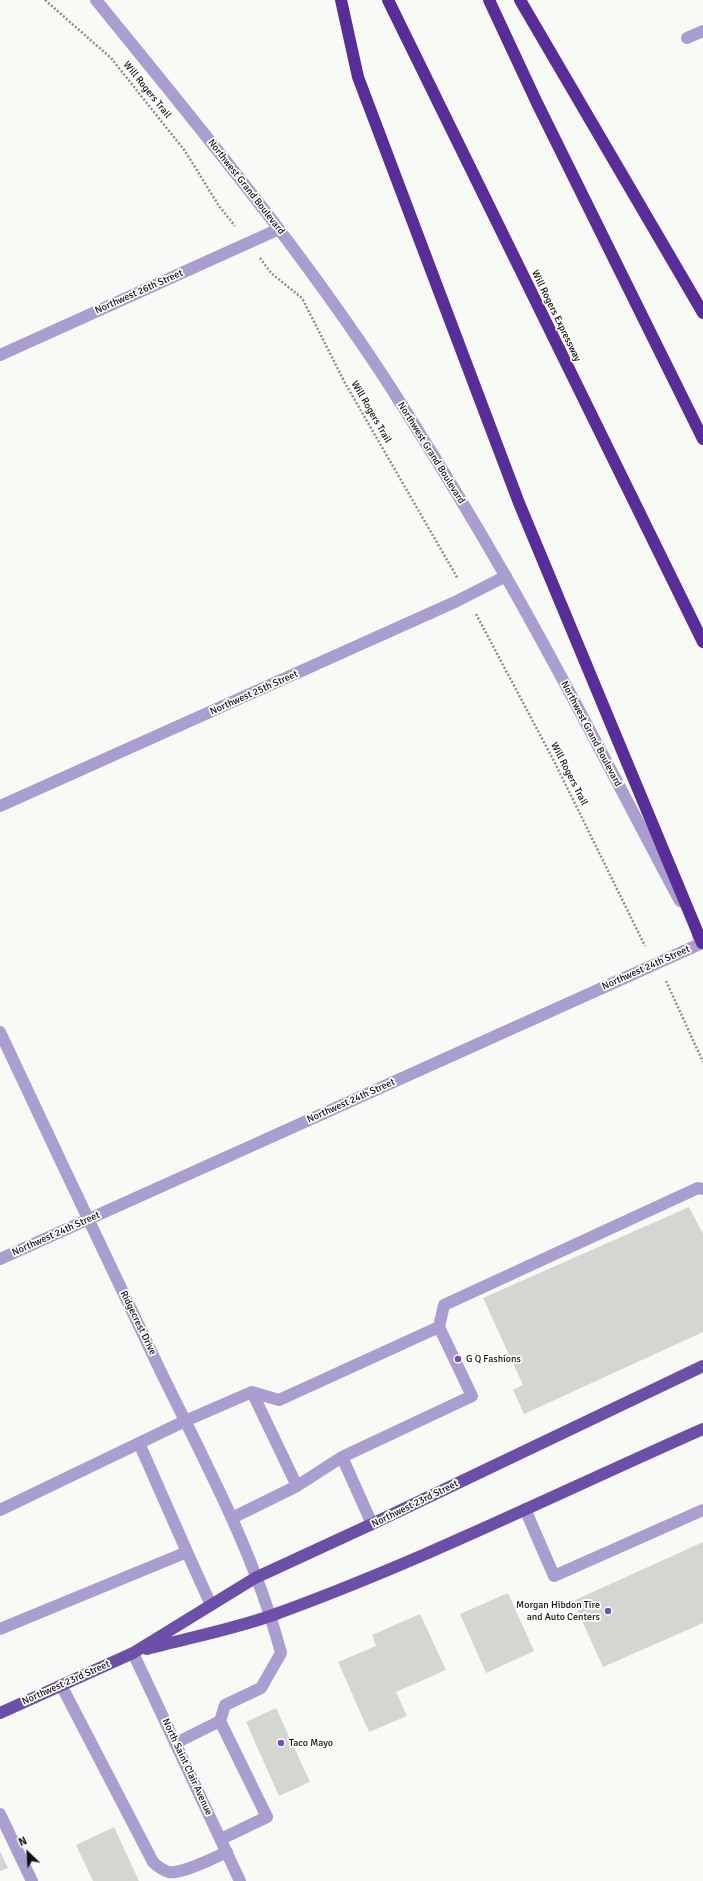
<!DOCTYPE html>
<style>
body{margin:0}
#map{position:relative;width:703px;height:1881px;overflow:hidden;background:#f7faf5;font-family:Signika,sans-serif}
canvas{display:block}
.north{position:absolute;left:8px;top:1833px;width:40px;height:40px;-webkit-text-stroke:3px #fff;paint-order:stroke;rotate:335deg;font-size:11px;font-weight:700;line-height:16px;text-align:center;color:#111210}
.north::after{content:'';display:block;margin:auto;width:14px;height:18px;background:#111210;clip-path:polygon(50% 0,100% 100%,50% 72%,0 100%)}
</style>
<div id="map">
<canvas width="703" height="1881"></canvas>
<div class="north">N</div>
</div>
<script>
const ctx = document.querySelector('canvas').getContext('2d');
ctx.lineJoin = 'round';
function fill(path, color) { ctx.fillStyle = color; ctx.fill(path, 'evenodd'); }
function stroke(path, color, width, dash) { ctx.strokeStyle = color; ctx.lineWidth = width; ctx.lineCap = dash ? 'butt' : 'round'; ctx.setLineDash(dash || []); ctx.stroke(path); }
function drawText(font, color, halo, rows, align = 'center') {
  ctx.font = font + ' Signika,sans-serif'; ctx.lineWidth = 3.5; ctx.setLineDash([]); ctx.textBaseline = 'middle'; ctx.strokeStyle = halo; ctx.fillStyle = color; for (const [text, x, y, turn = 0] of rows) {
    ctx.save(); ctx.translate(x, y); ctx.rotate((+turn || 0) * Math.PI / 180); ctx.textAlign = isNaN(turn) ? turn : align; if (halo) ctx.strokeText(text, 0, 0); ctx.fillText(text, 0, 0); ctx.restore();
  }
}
fill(new Path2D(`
 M689,1207l14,27v98l-179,82 -11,-24 10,-5 -40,-87z
 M703,1542v81l-100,44 -30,-66z
 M508,1593l26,58 -48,22 -26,-59z
 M420,1614l26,56 -50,22 11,24 -38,16 -31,-70 38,-16 -4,-11z
 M276,1708l34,74 -31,14 -33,-74z
 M114,1827l25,54h-46l-17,-36z
 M0,1851l8,17 -8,3z`), '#d3d6d1');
stroke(new Path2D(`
 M45,0l66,58 74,93 34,55 16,20
 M260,258l11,15 31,25 43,85 113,196
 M476,614l79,149 90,183
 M666,981l37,81`), '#8c8e8b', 2.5, [2, 2]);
stroke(new Path2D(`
 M96,0c108,133 218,265 309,410 35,55 69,111 101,167 61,106 116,216 174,324
 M687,38l16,-7
 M0,355l279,-126
 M0,806l455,-204 51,-26
 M0,1032c53,113 106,225 160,338 45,92 95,184 121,283l-20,35 -36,17 -5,16
 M0,1259l702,-316 -4,-8
 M439,1327l5,-22 254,-117 5,1
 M252,1392l45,94
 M139,1443l48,109
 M342,1457l30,67
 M525,1509l29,67 149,-66
 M0,1510l185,-89 67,-29 27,8 160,-73 33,69 -130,61 -45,29 -65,32
 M0,1629l187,-77 24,53
 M133,1653l107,228
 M61,1685l92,177c5,5 9,8 16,10 14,2 44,-14 58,-20
 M176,1743l44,-22 47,96 -46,22
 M0,1814l32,67`), '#aa9ed0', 12);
stroke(new Path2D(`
 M147,1649c41,-11 87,-20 126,-34 147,-53 287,-123 430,-186
 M0,1713l133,-60 122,-75 117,-54 331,-158`), '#6c4fa9', 12);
stroke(new Path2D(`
 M341,0l17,77 161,426 183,440
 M388,0l315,642
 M489,0l48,103 166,336
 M520,0l183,313`), '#572e99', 12);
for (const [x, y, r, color] of [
 [458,1359,4,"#764bc4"],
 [608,1611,4,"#764bc4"],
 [281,1743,4,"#764bc4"]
]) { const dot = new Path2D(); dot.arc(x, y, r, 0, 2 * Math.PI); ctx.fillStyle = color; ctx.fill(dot); stroke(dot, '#fff', 1.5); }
drawText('10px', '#111210', '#fff', [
 ["Will Rogers Trail",147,90,51],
 ["Northwest Grand Boulevard",246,187,52],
 ["Northwest 26th Street",139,292,-24],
 ["Will Rogers Expressway",556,316,64],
 ["Will Rogers Trail",371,412,60],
 ["Northwest Grand Boulevard",431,453,58],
 ["Northwest 25th Street",254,693,-24],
 ["Northwest Grand Boulevard",591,734,62],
 ["Will Rogers Trail",569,774,63],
 ["Northwest 24th Street",646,968,-24],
 ["Northwest 24th Street",351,1101,-24],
 ["Northwest 24th Street",56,1234,-24],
 ["Ridgecrest Drive",138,1323,64],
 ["Northwest 23rd Street",415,1504,-26],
 ["Northwest 23rd Street",66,1683,-24],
 ["North Saint Clair Avenue",187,1767,65]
]);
drawText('10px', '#111210', '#fff', [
 ["G Q Fashions",466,1359],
 ["Morgan Hibdon Tire",600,1605,"right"],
 ["and Auto Centers",600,1617,"right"],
 ["Taco Mayo",289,1743]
], 'left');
</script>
